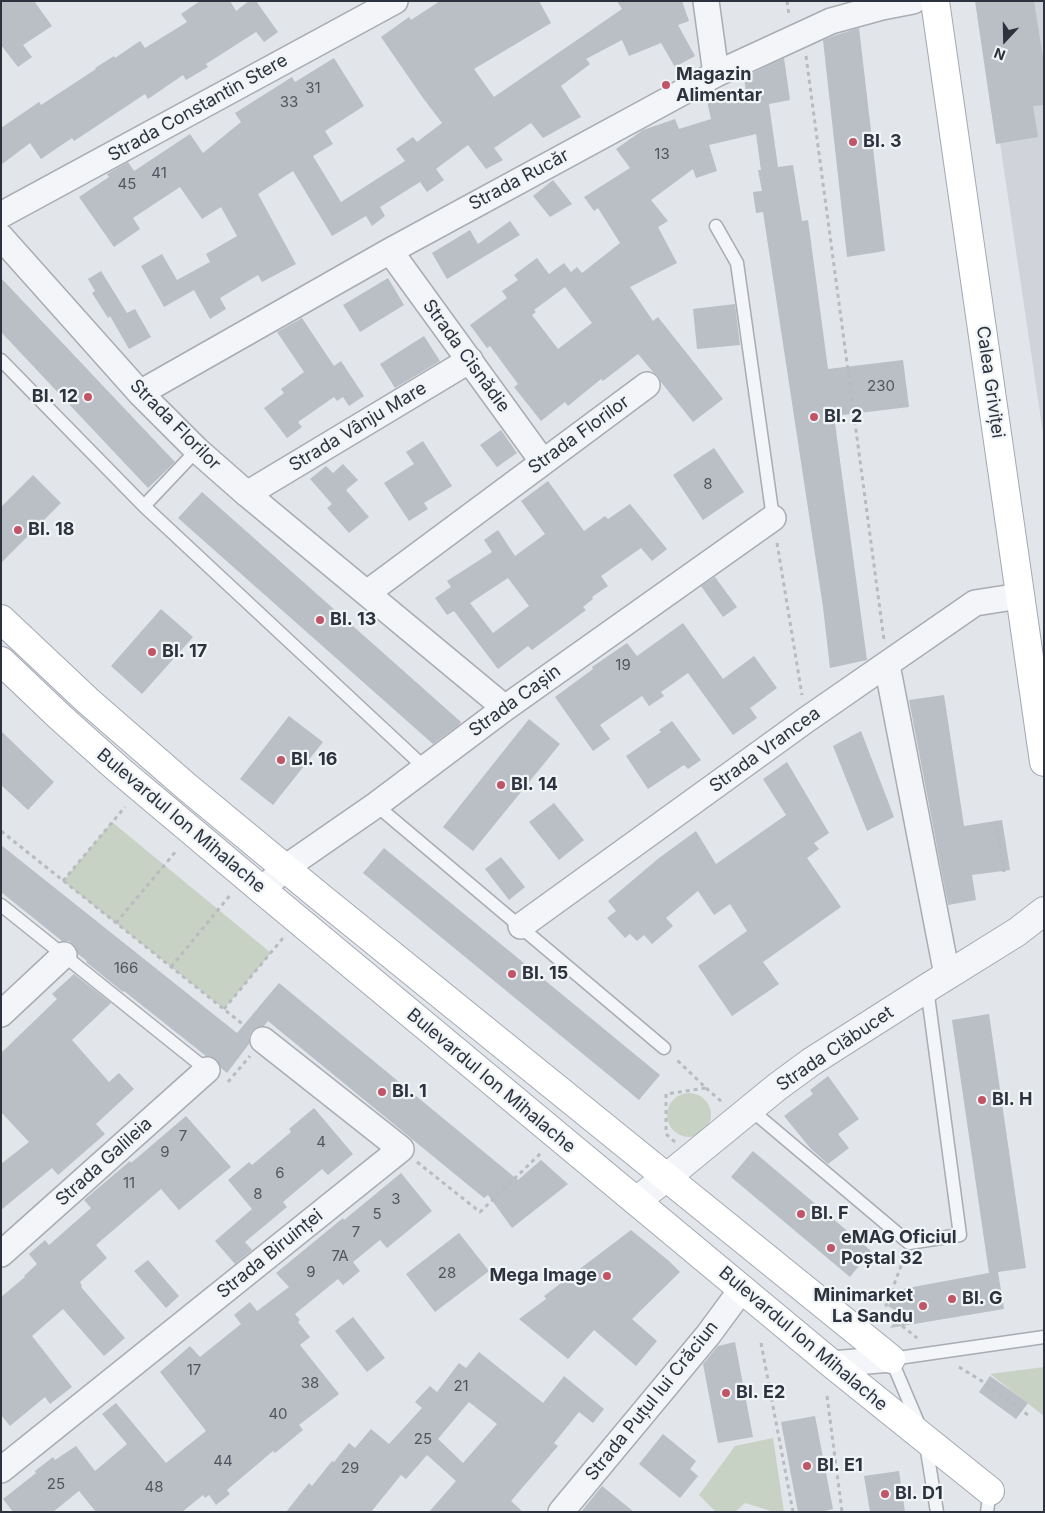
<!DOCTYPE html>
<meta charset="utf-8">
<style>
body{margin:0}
#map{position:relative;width:1045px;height:1513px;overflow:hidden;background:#e2e5e9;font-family:Inter,sans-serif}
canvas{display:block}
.frame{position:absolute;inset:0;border:2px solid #2c333f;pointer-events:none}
.north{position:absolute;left:980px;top:15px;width:50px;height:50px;-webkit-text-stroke:4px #f1f4f6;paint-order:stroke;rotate:201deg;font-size:14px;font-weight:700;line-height:20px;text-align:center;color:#2c333f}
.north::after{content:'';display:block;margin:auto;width:18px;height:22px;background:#2c333f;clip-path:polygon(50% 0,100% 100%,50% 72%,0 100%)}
</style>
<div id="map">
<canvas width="1045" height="1513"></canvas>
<div class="frame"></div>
<div class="north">N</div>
</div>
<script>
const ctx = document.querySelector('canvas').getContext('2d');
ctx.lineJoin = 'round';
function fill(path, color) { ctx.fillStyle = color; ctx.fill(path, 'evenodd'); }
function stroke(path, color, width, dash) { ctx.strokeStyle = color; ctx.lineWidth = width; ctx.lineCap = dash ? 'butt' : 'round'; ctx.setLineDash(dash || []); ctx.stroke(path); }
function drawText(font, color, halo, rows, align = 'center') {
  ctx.font = font + ' Inter,sans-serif'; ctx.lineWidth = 4.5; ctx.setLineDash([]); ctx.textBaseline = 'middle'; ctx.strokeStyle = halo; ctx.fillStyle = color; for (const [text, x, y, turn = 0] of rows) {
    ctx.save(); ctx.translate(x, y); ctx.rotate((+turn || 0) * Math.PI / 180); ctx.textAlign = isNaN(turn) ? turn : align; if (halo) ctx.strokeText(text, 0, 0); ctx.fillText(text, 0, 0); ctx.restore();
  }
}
fill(new Path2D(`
 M979,1h65v439z`), '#d0d4da');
fill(new Path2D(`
 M112,822l159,131 -47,56 -161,-128z
 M667 1115a22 22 0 1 1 44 0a22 22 0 1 1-44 0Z
 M1044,1367v49l-54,-42z
 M773,1438l11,74h-10l-29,-9 -10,9h-19l-17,-17 36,-49z`), '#c8d2c4');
fill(new Path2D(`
 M1,1h33l18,25 -29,19 9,12 -14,10 -17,-22z
 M200,1h30l6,10 13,-10h7l22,31 -14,10 -8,-10 -50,32 2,3 -22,13 -3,-5 -35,24 -3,-5 -71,47 -2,-3 -31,21 -11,-16 -29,22v-37l38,-26 2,3 55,-36 -1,-1 19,-12 1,2 25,-17 5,7 42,-26 -6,-8z
 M440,1h99l12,22 -77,46 20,28 128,-88 -5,-8h65l7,20 -11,4 17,31 -20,11 -14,-24 -32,13 -7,-16 -36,19 4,5 -29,22 20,31 -38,21 -12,-15 -37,25 9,12 -17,9 -18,-24 -32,24 8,11 -17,12 -7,-10 -40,25 5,9 -13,10 -6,-10 -34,20 -39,-65 -35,23 38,70 -34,18 -4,-7 -38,23 6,11 -16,10 -16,-29 -30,17 -23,-41 21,-12 15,26 33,-18 -4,-8 31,-18 -16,-29 -19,12 -22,-32 -47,31 7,11 -26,18 -35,-50 30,-20 -2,-3 21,-12 6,9 56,-37 13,19 38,-31 -6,-9 57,-36 3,5 39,-24 30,48 -39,25 8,13 -20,12 28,46 64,-41 -9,-12 17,-12 4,5 25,-19 -19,-25 -42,-61 28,-20 2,3z
 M975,1h59l10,63v41l-11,1 5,31 -42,7z
 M859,28l26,223 -38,6 -24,-217 13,-5z
 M784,58l6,42 -21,4 9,63 15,-2 9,56 6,-1 20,149 75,-9 6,47 -75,9 33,244 -37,8 -7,-61 -60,-395 -7,1 -3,-21 9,-1 -4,-21h3l-5,-36 -47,11 8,26 -21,7 -3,-9 -42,31 17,21 -10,6 19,36 -47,24 23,34 5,-4 65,82 -30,23 -32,-40 -3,-6 -5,-4 -15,-18 -35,27 -2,-2 -33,27 -3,-4 -24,19 -27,-34 4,-3 -28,-38 -3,2 -17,-23 37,-27 -5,-7 16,-11 -4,-5 23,-17 12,16 15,-11 7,9 6,-5 5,6 38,-30 -22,-35 -4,3 -10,-14 46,-29 -14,-19 27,-19 32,-11 4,10 32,-10 -4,-18 39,-9 -2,-15zM565,287l27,36 -34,26 -26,-34 4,-3 -2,-2z
 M553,180l19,24 -22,13 -17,-21z
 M510,221l10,14 -73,44 -15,-26 38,-23 8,14z
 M101,271l26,42 8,-4 16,28 -22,12 -19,-33 -2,2 -16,-25 3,-2 -7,-12z
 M1,278l174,184 -27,26 -147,-156z
 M388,278l16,27 -44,27 -17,-27z
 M735,304l5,41 -43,4 -4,-40z
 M302,318l32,48 7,-5 23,35 -15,10 -6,-9 -6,4 -3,-4 -36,25 4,5 -15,11 -23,-30 20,-15 -3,-4 23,-17 -27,-40z
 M424,336l16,25 -45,27 -15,-24z
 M501,430l16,23 -20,14 -17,-22z
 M423,441l29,45 -28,17 4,6 -19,12 -25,-38 30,-19 -8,-12z
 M714,448l30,44 -41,28 -30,-45z
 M343,464l15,16 -12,10 23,27 -20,16 -22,-25 5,-4 -22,-25 16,-13 7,7z
 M33,475l28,28 -60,60v-56z
 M548,481l36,50 21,-15 3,3 22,-15 37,45 -15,12 -11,-13 -40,28 7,10 -16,11 1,2 -10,8 3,3 -54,40 -4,-4 -30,23 -44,-58 -7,4 -12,-17 16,-11 -4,-6 45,-29 -8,-12 14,-10 17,26 30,-22 -24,-33zM508,578l21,28 -36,27 -23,-30z
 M202,492l259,230 -2,3 -26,19 -255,-226z
 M715,577l22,30 -14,10 -22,-31z
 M161,609l32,28 -51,57 -31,-28z
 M683,623l40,56 31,-23 23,32 -27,20 7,10 -24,17 -45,-62 -27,19 3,4 -15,10 -7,-10 -42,29 10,14 -17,12 -38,-54 38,-28 -1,-2 35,-24 10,13z
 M944,695l20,131 38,-6 8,50 -38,5 4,25 -28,5 -39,-205z
 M289,716l34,26 -50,63 -33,-26z
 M529,719l31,25 -87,107 -30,-24z
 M672,721l29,39 -13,9 -4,-4 -36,24 -22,-33 35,-24 -2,-2z
 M1,731l53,51 -26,28 -27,-25z
 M861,731l33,86 -27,14 -34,-85z
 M787,762l42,71 -15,10 5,6 -12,9 34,49 -78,55 16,22 -47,32 -34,-50 49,-35 -17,-27 -16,11 -16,-24 -32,27 7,8 -21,18 -8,-9 -7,6 -7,-7 -5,4 -18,-20 9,-7 -8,-10 51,-43 37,-27 20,33 70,-49 -23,-36z
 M554,803l30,37 -25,20 -30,-38z
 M1,845l236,188 42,-50 239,197 23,-20 27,24 -56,44 -24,-33 -4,3 -216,-177 -4,5 -7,1 -6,5 -2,5v7l-22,29 -6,-5 -4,-8 -5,-3 -6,-1 -82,-65 -1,1 -37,-30 1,-1 -9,-7 -4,-9 -5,-4h-7l-61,-49z
 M384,848l276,227 -21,25 -276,-227z
 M501,857l24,30 -16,13 -24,-31z
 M74,974l37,29 -39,37 37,42 10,-9 15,16 -38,35 9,10 -47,41 -6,-7 -51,42v-46l28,-22 -28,-30v-59l56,-54 -5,-5z
 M989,1014l37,254 -28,4 6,37 -114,19 11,-14 -13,-8 9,-16 97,-18 -5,1 -37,-253z
 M828,1076l31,43 -21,15 11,14 -21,16 -17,-15 -27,-33 29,-22 -3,-4z
 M314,1108l39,46 -25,21 -6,-6 -39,33 4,5 -42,35 7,8 -17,14 -20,-23 37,-32 -24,-29 21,-18 3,3 39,-33 -2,-3z
 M186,1116l45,51 -52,43 -18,-21 -65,56 11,13 -27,24 2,4 -1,1 44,51 -21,18 -41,-47 -31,27 40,51 -22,17 -5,-7 -35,29 -9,-11v-118l24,-20 -1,-1 13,-12 -8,-10 16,-14 4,5 42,-37 -7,-8 46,-39 1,2z
 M753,1151l118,100 -21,26 -119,-100z
 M401,1173l31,38 -45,37 -7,-8 -27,22 7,9 -17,14 -5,-6 -43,35 5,6 -2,2 12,15 -10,8 39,49 -40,31 4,5 -28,23 -2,-2 -46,39 3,4 -14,11 -7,-10 -4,3 -2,-3 -21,17h-86l-17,-21 -26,21h-40l-10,-13 33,-26 -1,-2 18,-14 2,3 21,-14 19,25 32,-27 -25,-30 14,-11 50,60 40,-32 -46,-59 30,-26 10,11 41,-33 -7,-9 16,-13 7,9 32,-24 -13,-14 67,-55 1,2z
 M631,1230l38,31 11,11 -48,47 25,22 -21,25 -42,-36 -26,29 -49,-40 27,-20 -2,-3z
 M459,1233l30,38 -54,41 -29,-38z
 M148,1260l31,36 -13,12 -32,-37z
 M353,1317l32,41 -18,14 -32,-41z
 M735,1342l18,95 -35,6 -15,-79 15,-18z
 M479,1352l64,51 21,-27 40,33 -11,14 -14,-11 -25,31 4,3 -47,55 12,11h-94l27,-31 -29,-26 -21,24 -5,-4 -30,37h-85l23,-29 3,3 20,-25 2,1 15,-19 6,5 16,-19 18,15 33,-36 -7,-6 15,-16 7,6 22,-29 7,5zM469,1402l28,22 -34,39 -25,-24z
 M990,1376l38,27 -12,16 -37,-27z
 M815,1416l18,93 -13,3h-22l-17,-90z
 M663,1434l33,27 -6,8 8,7 -18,22 -41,-34z
 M899,1471l6,41h-35l-6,-36z
 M602,1486l32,26h-53z`), '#babec5');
const service = new Path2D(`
 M716,226l21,37 36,255
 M1,360l143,146 280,261
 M144,506l53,-56
 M376,805l288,243
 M1,905l206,165
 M750,1109l159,134 51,-8 -33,-247
 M937,1512l-12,-73 -34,-80 153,-22
 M987,1512l3,-21`);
const minor = new Path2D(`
 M706,1l10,73
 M1,215l394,-214
 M1,237l139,156 57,57 50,44 258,214
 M390,251l153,211
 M140,393l250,-142 326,-177 115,-53 51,-14 31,-6
 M247,494l223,-134
 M367,593l280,-208
 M887,665l60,310
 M262,890l23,-22 91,-63 129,-97 268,-190
 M521,926l285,-206 169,-117 45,-7
 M1,1014l63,-59
 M1,1254l206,-184
 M832,1364l59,-5
 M1,1470l400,-321 -138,-109
 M561,1512l147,-177 34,-46`);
const tertiary = new Path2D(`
 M636,1201l31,-24 110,-90 34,-25 116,-74 90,-56 27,-21`);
const primary = new Path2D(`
 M935,1l109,761
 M1,619l86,81 100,87 132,109 572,463
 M1,661l59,56 58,52 144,121 570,474 158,127`);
stroke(service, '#a8acb3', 15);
stroke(minor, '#a8acb3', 28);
stroke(tertiary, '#a8acb3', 30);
stroke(primary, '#a3a9b3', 30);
stroke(new Path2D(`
 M787,1l2,14
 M806,56l78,584
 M777,543l25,152
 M996,821l8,51
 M1,831l244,195
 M63,881l62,-74
 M116,923l61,-73
 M171,967l60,-73
 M224,1009l59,-71
 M228,1082l22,-26
 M706,1088l16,14
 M675,1142l-9,-8v-40l40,-6 -30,-29
 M417,1162l63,50 62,-60
 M904,1258l-20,53 33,27
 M761,1343l32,169
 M959,1367l26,16 43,32
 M827,1396l15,116`), '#b8bbc0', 3, [4, 4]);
stroke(service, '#f4f5f8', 12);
stroke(minor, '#f4f5f8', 25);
stroke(tertiary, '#f4f5f8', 28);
stroke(primary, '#fff', 28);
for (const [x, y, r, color] of [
 [666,85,5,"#c05567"],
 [853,142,5,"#c05567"],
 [88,397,5,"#c05567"],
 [814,417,5,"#c05567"],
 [18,530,5,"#c05567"],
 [320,620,5,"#c05567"],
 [152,652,5,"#c05567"],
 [281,760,5,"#c05567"],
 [501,785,5,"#c05567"],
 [512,974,5,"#c05567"],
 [382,1092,5,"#c05567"],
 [982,1100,5,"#c05567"],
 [801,1214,5,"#c05567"],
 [831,1248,5,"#c05567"],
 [607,1276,5,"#c05567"],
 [952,1299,5,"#c05567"],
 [923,1306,5,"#c05567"],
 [726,1393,5,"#c05567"],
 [807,1466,5,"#c05567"],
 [885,1494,5,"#c05567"]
]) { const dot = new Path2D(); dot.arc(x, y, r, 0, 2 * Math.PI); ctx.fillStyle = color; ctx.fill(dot); stroke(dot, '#f1f4f6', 2); }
drawText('15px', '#505660', null, [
 ["31",313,88],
 ["33",289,102],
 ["13",662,154],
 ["41",159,173],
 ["45",127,184],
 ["230",881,386],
 ["8",708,484],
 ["19",623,665],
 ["166",126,968],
 ["7",183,1136],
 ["4",321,1142],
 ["9",165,1152],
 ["6",280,1173],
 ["11",129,1183],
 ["8",258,1194],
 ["3",396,1199],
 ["5",377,1214],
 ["7",356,1232],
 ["7A",340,1256],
 ["9",311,1272],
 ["28",447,1273],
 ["17",194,1370],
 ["38",310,1383],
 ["21",461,1386],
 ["40",278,1414],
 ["25",423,1439],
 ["44",223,1461],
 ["29",350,1468],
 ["25",56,1484],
 ["48",154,1487]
]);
drawText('bold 18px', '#2c333f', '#f1f4f6', [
 ["Magazin",676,75],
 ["Alimentar",676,96],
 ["Bl. 3",863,142],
 ["Bl. 12",78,397,"right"],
 ["Bl. 2",824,417],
 ["Bl. 18",28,530],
 ["Bl. 13",330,620],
 ["Bl. 17",162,652],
 ["Bl. 16",291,760],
 ["Bl. 14",511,785],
 ["Bl. 15",522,974],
 ["Bl. 1",392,1092],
 ["Bl. H",992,1100],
 ["Bl. F",811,1214],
 ["eMAG Oficiul",841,1238],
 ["Poștal 32",841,1259],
 ["Mega Image",597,1276,"right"],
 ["Minimarket",913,1296,"right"],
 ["La Sandu",913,1317,"right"],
 ["Bl. G",962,1299],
 ["Bl. E2",736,1393],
 ["Bl. E1",817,1466],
 ["Bl. D1",895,1494]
], 'left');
drawText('18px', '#2c333f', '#f1f4f6', [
 ["Strada Constantin Stere",198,108,-29],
 ["Strada Rucăr",519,180,-28],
 ["Strada Cisnădie",466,356,54],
 ["Calea Griviței",990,382,82],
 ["Strada Florilor",175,425,45],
 ["Strada Vânju Mare",358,427,-31],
 ["Strada Florilor",579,435,-36],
 ["Strada Cașin",515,701,-36],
 ["Strada Vrancea",765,750,-36],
 ["Bulevardul Ion Mihalache",181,821,40],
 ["Strada Clăbucet",835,1049,-34],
 ["Bulevardul Ion Mihalache",491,1081,40],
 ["Strada Galileia",104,1162,-42],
 ["Strada Biruinței",270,1254,-39],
 ["Bulevardul Ion Mihalache",803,1339,40],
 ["Strada Puțul lui Crăciun",652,1401,-51]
]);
</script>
